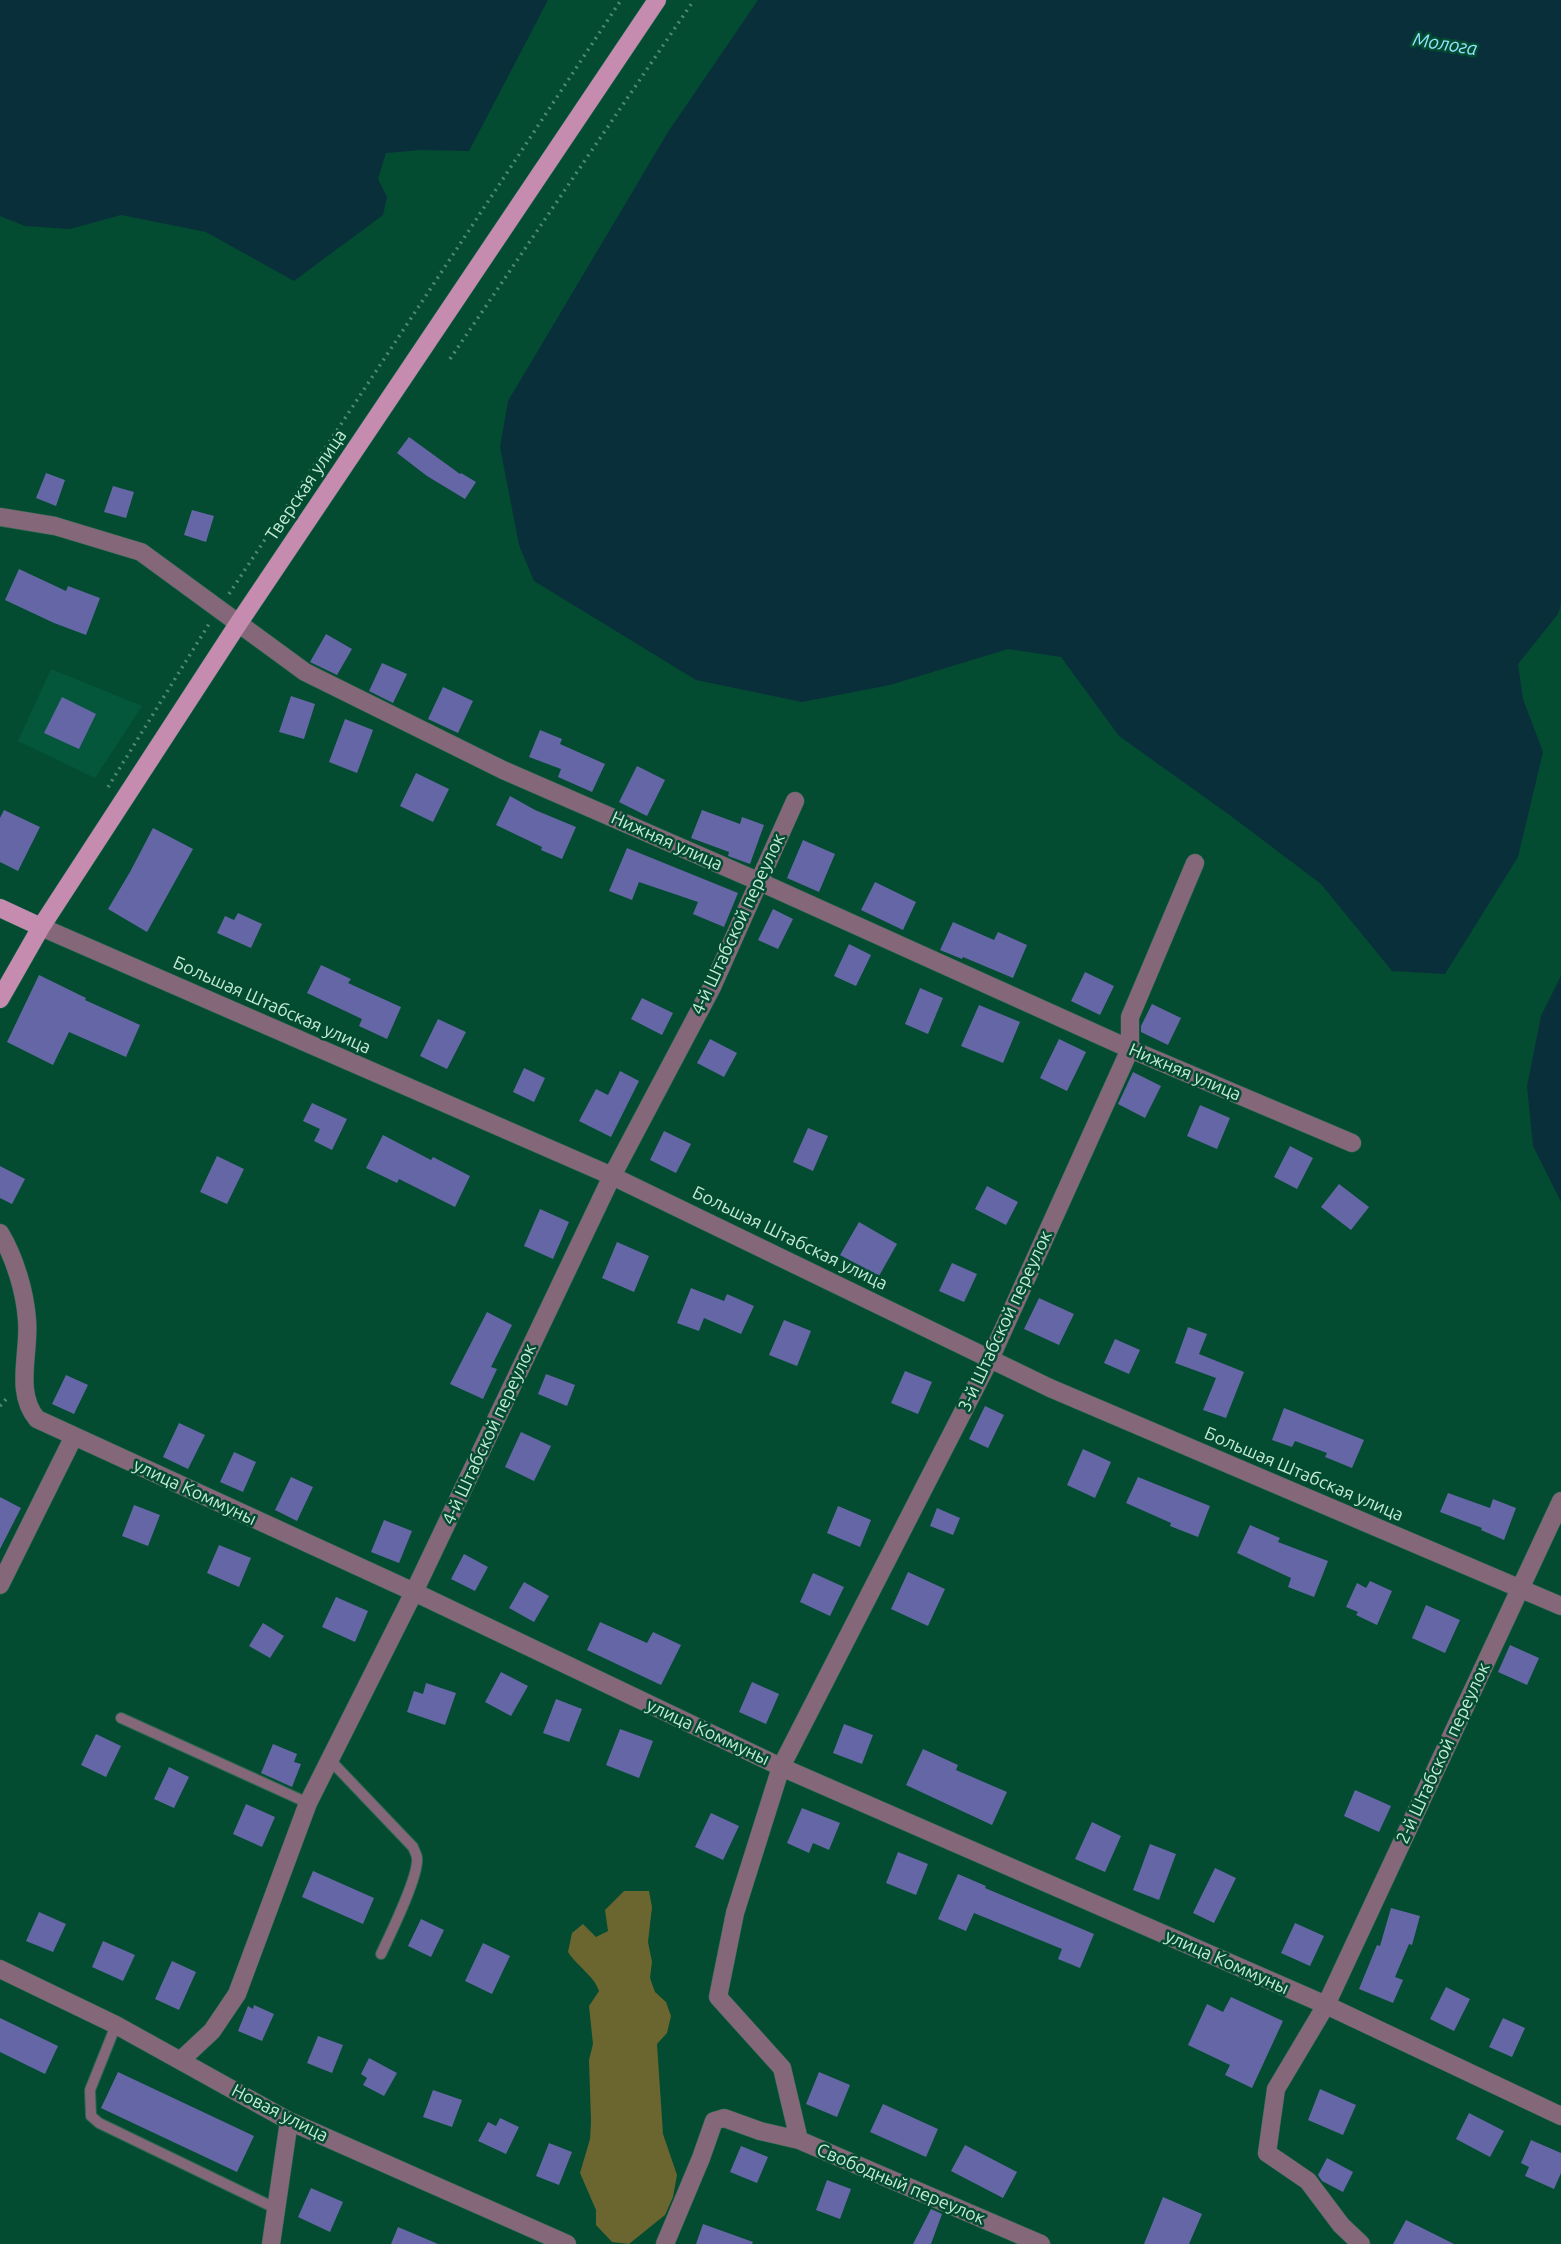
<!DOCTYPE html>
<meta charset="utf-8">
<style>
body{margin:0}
canvas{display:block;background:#034b31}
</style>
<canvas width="1561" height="2244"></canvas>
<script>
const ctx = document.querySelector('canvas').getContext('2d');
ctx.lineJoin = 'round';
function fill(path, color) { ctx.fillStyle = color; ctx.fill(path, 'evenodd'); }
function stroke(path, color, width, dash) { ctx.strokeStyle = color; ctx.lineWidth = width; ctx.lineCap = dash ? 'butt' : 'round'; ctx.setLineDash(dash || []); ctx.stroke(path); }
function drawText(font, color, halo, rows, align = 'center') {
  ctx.font = font + ' Ubuntu,sans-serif'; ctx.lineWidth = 5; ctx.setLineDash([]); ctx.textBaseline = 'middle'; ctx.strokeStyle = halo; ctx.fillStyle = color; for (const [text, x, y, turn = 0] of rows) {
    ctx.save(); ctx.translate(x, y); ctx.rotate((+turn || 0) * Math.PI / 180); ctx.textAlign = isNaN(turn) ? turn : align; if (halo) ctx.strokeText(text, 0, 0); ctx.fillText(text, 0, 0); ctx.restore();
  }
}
fill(new Path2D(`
 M51,669l91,37 -47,72 -77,-37z`), '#04573a');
fill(new Path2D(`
 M624,1891h25l3,16 -4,35 4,20 -2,16 5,14 11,10 5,14 -4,17 -10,11 6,90 14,41 -4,22 -8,18 -36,29 -17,-2 -16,-17v-15l-16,-37 10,-34 1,-17 -2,-62 4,-16 -4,-38 10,-15c-4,-14 -21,-24 -31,-39l4,-19 11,-9 13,13 12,-6 -3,-21z`), '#6b652f');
fill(new Path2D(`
 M0,0h548l-79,151 -48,-1 -35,3 -8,26 9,18 -4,18 -89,66 -88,-49 -85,-17 -51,14 -45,-3 -25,-10z
 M758,0h803v604l-3,10 -40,50 5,35 20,53 -25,105 -73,117 -53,-3 -71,-87 -90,-68 -112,-80 -58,-79 -53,-8 -118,36 -88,17 -106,-22 -162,-99 -15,-36 -19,-98 8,-46 160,-269z
 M1561,976v226l-28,-56 -6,-60 14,-70z`), '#092f3a');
fill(new Path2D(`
 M409,437l51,37 1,-1 15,9 -11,17 -38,-23 -30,-23z
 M46,473l19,7 -9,26 -20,-8z
 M113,486l21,6 -8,26 -22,-6z
 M192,510l22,6 -8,26 -22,-7z
 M19,569l47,22 2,-5 32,12 -14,37 -32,-12 -49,-23z
 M326,634l26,15 -15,26 -27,-13z
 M382,663l25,11 -14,29 -24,-12z
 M443,687l30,14 -15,32 -30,-14z
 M291,696l24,8 -11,35 -25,-7z
 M62,697l34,17 -17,35 -35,-16z
 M345,719l28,11 -16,43 -28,-11z
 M540,730l22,9 -2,5 45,20 -13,28 -34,-15 3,-8 -32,-12z
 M637,766l28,14 -18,36 -28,-14z
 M416,773l33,16 -16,33 -33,-16z
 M510,796l25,14 41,17 -14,32 -21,-9 1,-3 -46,-22z
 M4,810l36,17 -22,44 -18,-9v-44z
 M702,810l38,14 2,-7 22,8 -14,39 -22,-8 1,-4 -38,-14z
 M153,828l40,21 -46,83 -39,-23 22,-37z
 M803,840l32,14 -16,38 -32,-14z
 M627,848l111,45 -14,34 -31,-13 5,-12 -59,-20 -7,18 -23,-9z
 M875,882l41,20 -13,28 -42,-20z
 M773,909l20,10 -15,30 -20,-9z
 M238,913l24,11 -11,24 -34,-15 8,-17 9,4z
 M953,922l41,18 4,-8 29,13 -14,33 -50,-21 -1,2 -22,-9z
 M849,944l22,11 -15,31 -22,-10z
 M321,965l30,14 -3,4 53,24 -14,32 -28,-13 3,-7 -55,-26z
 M1085,972l29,14 -14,29 -29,-14z
 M39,975l47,23 -1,2 55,25 -14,32 -57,-25 -16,33 -46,-23z
 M920,988l23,10 -15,36 -23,-10z
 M642,998l31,15 -11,22 -31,-16z
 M1152,1004l29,14 -13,27 -27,-13v-6z
 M979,1005l41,17 -17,41 -42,-17z
 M438,1019l28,13 -19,37 -27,-13z
 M710,1039l27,14 -13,24 -27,-14z
 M1059,1039l27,13 -19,39 -27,-13z
 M524,1068l21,10 -11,24 -21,-10z
 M620,1071l19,10 -28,56 -32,-16 17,-32 12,6z
 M1133,1072l28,14 -16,32 -27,-14z
 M312,1103l35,16 -15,31 -18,-9 6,-12 -17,-8z
 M1200,1105l30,13 -13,31 -30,-13z
 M808,1128l20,8 -15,35 -20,-9z
 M664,1131l27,13 -15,29 -26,-13z
 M383,1135l48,25 2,-3 37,19 -15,31 -56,-28 -2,4 -31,-15z
 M1290,1146l23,12 -16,31 -23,-12z
 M217,1156l27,13 -17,35 -27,-12z
 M0,1166l25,13 -13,25 -12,-6z
 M1339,1184l30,23 -18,23 -30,-23z
 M987,1186l31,16 -12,23 -31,-16z
 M540,1209l29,13 -16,37 -29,-13z
 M859,1222l38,22 -18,32 -39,-21z
 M617,1242l32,14 -15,36 -32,-14z
 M952,1263l25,11 -13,28 -25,-11z
 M691,1288l33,13 3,-7 27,12 -13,28 -37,-16 -5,13 -22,-8z
 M1039,1298l35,16 -15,31 -35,-16z
 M487,1312l25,13 -21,42 6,2 -14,30 -33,-15z
 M784,1320l27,11 -14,35 -28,-11z
 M1188,1327l19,7 -8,20 45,18 -18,46 -23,-8 13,-32 -41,-15z
 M1115,1339l25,11 -11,24 -25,-11z
 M905,1371l27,11 -14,32 -27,-11z
 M546,1374l29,11 -8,21 -29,-12z
 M66,1375l22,10 -14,29 -22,-10z
 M985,1406l19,9 -16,33 -19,-9z
 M1284,1408l80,32 -12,28 -27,-11 2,-4 -32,-12 -3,6 -20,-7z
 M179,1423l26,12 -17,34 -25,-12z
 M521,1432l30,14 -17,35 -29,-14z
 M1083,1449l28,13 -16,36 -28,-13z
 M234,1452l22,10 -13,30 -23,-10z
 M291,1477l22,10 -16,34 -22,-11z
 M1138,1477l72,29 -12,31 -28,-11 1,-3 -45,-20z
 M1448,1493l42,15 3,-9 23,9 -12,32 -23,-10 1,-2 -42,-16z
 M0,1497l21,11 -21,41z
 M134,1505l26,10 -12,31 -26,-10z
 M838,1506l33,14 -11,27 -33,-14z
 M937,1508l23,10 -7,17 -23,-9z
 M384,1520l28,11 -13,32 -28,-11z
 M1250,1525l30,13 -2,4 50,19 -14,36 -26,-10 3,-9 -54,-25z
 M219,1545l32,13 -12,29 -32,-14z
 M464,1554l24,13 -13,24 -24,-12z
 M908,1572l37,17 -17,37 -37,-17z
 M813,1573l31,14 -14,29 -30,-14z
 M1370,1581l22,10 -15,34 -21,-10 2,-3 -12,-5 11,-24 9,5z
 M524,1582l25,14 -15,26 -25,-14z
 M336,1597l32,14 -13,31 -33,-15z
 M1426,1605l34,15 -15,33 -33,-15z
 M600,1622l47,21 6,-11 28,13 -20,40 -74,-35z
 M263,1623l21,13 -14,22 -21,-12z
 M1510,1645l29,13 -12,27 -29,-13z
 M501,1672l27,14 -17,30 -26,-14z
 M752,1682l27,12 -13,30 -27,-12z
 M426,1683l30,10 -11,32 -38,-13 7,-21 9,3z
 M556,1699l26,10 -13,33 -26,-9z
 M844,1724l29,11 -11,29 -29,-11z
 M620,1729l33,12 -14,37 -33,-13z
 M96,1734l25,12 -15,31 -25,-12z
 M273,1744l24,10 -3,8 7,2 -9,23 -31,-14z
 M923,1749l35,16 -2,5 51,22 -15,33 -86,-40z
 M169,1767l20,10 -15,31 -20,-9z
 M1355,1790l36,16 -12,26 -35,-16z
 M246,1804l29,13 -13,30 -29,-13z
 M802,1808l38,15 -11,27 -16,-7 -4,10 -22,-10z
 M711,1813l28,13 -16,34 -28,-13z
 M1092,1822l29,14 -16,36 -30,-13z
 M1150,1844l26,10 -17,46 -26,-10z
 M898,1852l30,12 -12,31 -30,-12z
 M1215,1868l21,10 -22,45 -21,-10z
 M313,1871l61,27 -11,26 -61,-27z
 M958,1874l28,12 -1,2 109,46 -14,34 -22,-9 4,-10 -88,-36 -8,18 -28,-12z
 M1391,1908l29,8 -8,29 -3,-1 -14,33 8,3 -10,23 -34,-14 18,-44 3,1z
 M39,1912l27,12 -13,28 -27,-11z
 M421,1919l23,11 -13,27 -23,-11z
 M1295,1923l29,13 -14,30 -29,-13z
 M103,1941l32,14 -12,26 -31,-14z
 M483,1943l27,13 -18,38 -27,-13z
 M172,1961l24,11 -17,38 -24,-11z
 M1446,1987l24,12 -16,32 -24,-12z
 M1231,1997l52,24 -31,67 -27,-13 5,-10 -42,-20 19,-41 16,8z
 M254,2005l20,9 -12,27 -24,-10 10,-25 5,3z
 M0,2018l58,28 -13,28 -45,-22z
 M1503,2018l22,10 -13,29 -23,-10z
 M318,2036l25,9 -11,28 -25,-10z
 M369,2058l28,15 -13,23 -21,-11 4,-7 -6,-4z
 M118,2072l136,64 -17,36 -136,-64z
 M819,2072l31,13 -13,32 -31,-13z
 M1320,2089l36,16 -13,30 -35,-15z
 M433,2090l29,10 -10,27 -29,-10z
 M883,2104l55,25 -12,28 -56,-25z
 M1469,2113l35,18 -14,26 -34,-18z
 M500,2118l19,9 -13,27 -28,-13 10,-19 8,4z
 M1531,2140l30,13v20l-7,16 -29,-13 4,-9 -8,-4z
 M549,2143l23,9 -13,33 -23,-9z
 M965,2145l52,27 -14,26 -52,-27z
 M741,2146l27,11 -11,26 -27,-11z
 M1327,2158l26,14 -10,20 -21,-11 -4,-6z
 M827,2180l24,9 -11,30 -24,-9z
 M311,2188l32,14 -13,30 -32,-15z
 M1163,2197l39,17 -13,30h-45z
 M931,2209l11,5 -11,30h-18z
 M1406,2220l48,24h-61z
 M703,2224l50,18 -1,2h-56z
 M398,2227l40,17h-47z`), '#6566a5');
const service = new Path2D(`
 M121,1718l187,85
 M330,1760l83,87c1,3 4,8 4,11 2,18 -27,77 -36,96
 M116,2025l-26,65 1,26 8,7 178,86`);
const minor = new Path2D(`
 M0,517l55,9 86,26 164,120 198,98 257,112 370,167 222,94
 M41,927l571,249 438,212 511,218
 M0,1233c15,25 25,59 27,87 3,33 -13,72 10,99l377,173 367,175 545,238 235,111
 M0,1585l74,-149
 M0,1969l116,56 173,96 278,123
 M181,2060l31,-29 25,-37 71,-191 106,-211 198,-416 100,-189 83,-186
 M271,2244l18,-123
 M665,2244l36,-86 13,-37 10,-3 36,13 39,9
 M1041,2244l-242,-104 -17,-72 -64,-71 17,-84 46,-146 209,-408 140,-310v-32l65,-154
 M1361,2244l-20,-19 -33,-44 -41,-28 9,-64 50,-84 235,-504`);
const primary = new Path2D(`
 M0,908l41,19
 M0,999l41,-72 197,-303 419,-624`);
stroke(service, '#26684f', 12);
stroke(minor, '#26684f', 19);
stroke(primary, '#26684f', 19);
stroke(new Path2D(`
 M450,359l244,-359
 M229,594l392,-594
 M108,787l101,-163
 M0,1406l8,-9`), '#4f8a72', 3.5, [2, 5]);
stroke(service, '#846778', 10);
stroke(minor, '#846778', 18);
stroke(primary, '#c68cb0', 18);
drawText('18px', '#c4ebd6', '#034b31', [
 ["Тверская улица",306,485,-56],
 ["Нижняя улица",667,841,24],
 ["4-й Штабской переулок",738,924,-65],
 ["Большая Штабская улица",272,1005,24],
 ["Нижняя улица",1185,1072,23],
 ["Большая Штабская улица",790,1238,26],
 ["3-й Штабской переулок",1005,1321,-65],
 ["4-й Штабской переулок",489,1434,-65],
 ["Большая Штабская улица",1304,1474,23],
 ["улица Коммуны",195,1492,25],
 ["улица Коммуны",708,1732,25],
 ["2-й Штабской переулок",1443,1753,-65],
 ["улица Коммуны",1227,1962,24],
 ["Новая улица",280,2113,27],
 ["Свободный переулок",901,2184,23]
]);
drawText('italic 19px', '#92e2fe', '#034b31', [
 ["Молога",1445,44,9]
]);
</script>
